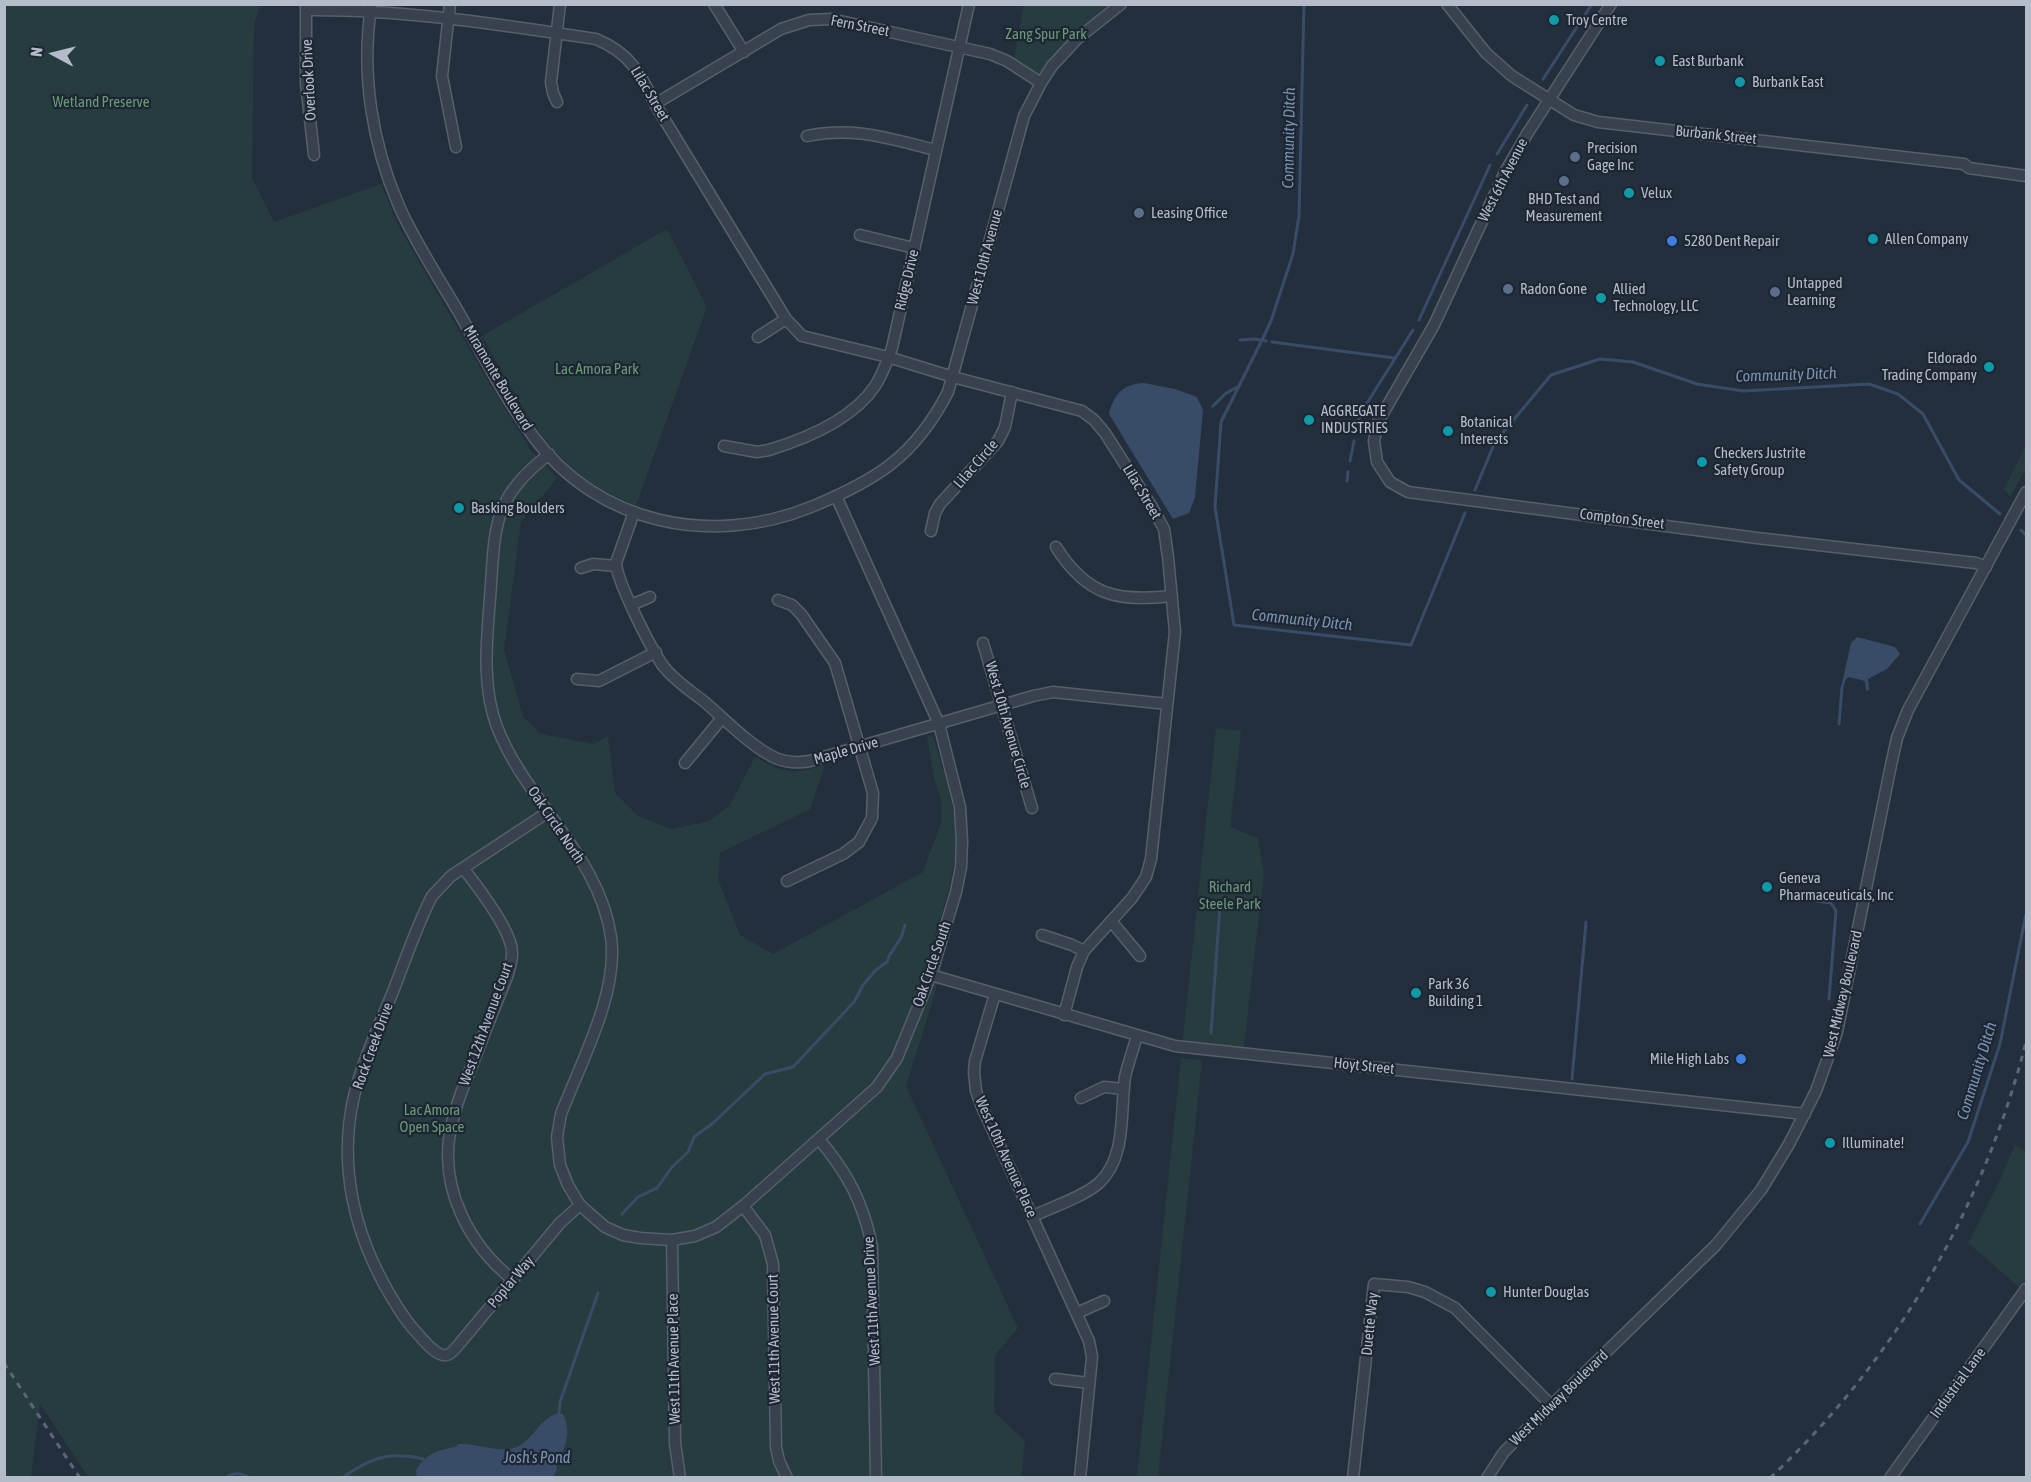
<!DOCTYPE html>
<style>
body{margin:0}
#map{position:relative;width:2031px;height:1482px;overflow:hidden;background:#242f3e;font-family:"Asap Condensed",sans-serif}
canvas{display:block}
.frame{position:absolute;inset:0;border:6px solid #b4bcc9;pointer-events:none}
.north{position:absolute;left:24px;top:24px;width:60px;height:60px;-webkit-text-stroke:4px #1d2633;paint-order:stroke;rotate:277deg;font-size:16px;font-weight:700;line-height:24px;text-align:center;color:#b4bcc9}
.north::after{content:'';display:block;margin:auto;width:21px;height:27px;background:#b4bcc9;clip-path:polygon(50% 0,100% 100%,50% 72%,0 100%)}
</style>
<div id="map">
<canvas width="2031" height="1482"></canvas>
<div class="frame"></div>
<div class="north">N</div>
</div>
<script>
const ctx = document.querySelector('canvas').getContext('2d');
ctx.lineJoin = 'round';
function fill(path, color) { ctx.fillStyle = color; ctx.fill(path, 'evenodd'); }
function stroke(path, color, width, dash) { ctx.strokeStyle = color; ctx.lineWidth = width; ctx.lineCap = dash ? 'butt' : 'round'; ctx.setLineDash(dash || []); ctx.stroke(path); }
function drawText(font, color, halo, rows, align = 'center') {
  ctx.font = font + ' "Asap Condensed",sans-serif'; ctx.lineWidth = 4.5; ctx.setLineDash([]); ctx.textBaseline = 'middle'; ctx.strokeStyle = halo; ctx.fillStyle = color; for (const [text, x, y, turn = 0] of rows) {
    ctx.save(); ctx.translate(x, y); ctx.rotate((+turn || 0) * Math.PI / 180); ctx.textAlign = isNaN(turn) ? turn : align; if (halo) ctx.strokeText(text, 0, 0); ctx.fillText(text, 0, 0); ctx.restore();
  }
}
fill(new Path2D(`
 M4,5h256l-6,20 -2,153 22,44 107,-38 18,43 92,159 39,63 27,29 -36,44 -17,128 19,67 18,17 53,10 14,-8 7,57 23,23 34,13 37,-8 20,-15 26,-49c33,18 34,17 70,8l-15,44 -90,44 -2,26 22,56 33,19 150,-82 19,-52 -1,-21 -7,-21 -7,-42 5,-1c11,32 24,70 24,105 -1,39 -15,77 -27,113l15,5 -12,45 -26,83 112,242 -23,27 -1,57 31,29 -4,36h-933l-48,-73 -9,73h-26z
 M1024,5h97l-36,28 -44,50 -28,-18z
 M667,229l40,78 -71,198c-83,-29 -114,-98 -154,-169z
 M2026,445v23l-16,29 -6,-8z
 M1216,728l25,3 -11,96 28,11 6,35 -21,181 -61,-7z
 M1181,1058l21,2 -44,417h-21z
 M2015,1145l11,7v126l-6,10 -52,-45 31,-61z`), '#263c3f');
fill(new Path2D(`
 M1144,383l31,6 22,8 6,13 -8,87 -6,16 -16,6 -64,-105c5,-21 15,-30 35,-31z
 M1857,637l38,10 5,7 -13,15 -19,10 1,11 -3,1 -1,-10 -16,-4 -3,2 -3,9h-2l10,-45z
 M556,1414h7c7,15 5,25 -1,39l-6,2 1,14 -4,8h-136l-1,-7c11,-17 20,-19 38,-23 7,-1 0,-3 8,-3 15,0 32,7 47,5 23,-3 27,-28 47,-35z`), '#394c67');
stroke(new Path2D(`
 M1543,79l49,-75
 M1497,154l30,-49
 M1419,320l71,-155
 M1263,338l8,-17 22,-67 6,-38 5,-212
 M1240,340l15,-1 11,2
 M1261,342l-40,80 -6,85 19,118 177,20 54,-132
 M1272,342l122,16
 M1213,406l12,-12 12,-7
 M1358,421l9,-18 46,-73
 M1350,461l4,-20
 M1347,481l1,-9
 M1475,490l20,-48 56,-67 49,-16 33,3 64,22 46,7 126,-7 29,10 25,20 36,66 41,34
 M2021,530l5,5
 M1839,724l3,-37
 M1801,899l30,4 5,8 -7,88
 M1211,1033l9,-128
 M1572,1079l14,-157
 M622,1214l16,-17 19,-9 15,-21 16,-15 6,-15 19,-14 52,-49 28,-7 61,-65 9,-17 13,-15 11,-8 2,-6 12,-18 4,-13
 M1920,1224l48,-82 32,-98 26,-130
 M559,1414l1,-12 38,-109
 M225,1478c10,-6 16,-5 26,0
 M342,1478c28,-20 46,-27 81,-19`), '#394c67', 3);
const minor = new Path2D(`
 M450,4l-8,72 14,71
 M714,4l30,48
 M1447,4l39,49 26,23 62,39 24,7 366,42 5,4 57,8
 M1611,4l-84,130 -22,38 -71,153 -56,97 -4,19 3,21 13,20 18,10 349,46 219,25 10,4
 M306,5v78l8,72
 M371,7c-10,67 1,137 28,199 16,36 39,71 59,105 24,42 46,86 75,125 65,89 179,111 278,71 66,-27 104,-51 137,-115l76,-276 17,-33 11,-17 25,-27 44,-35
 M306,10c96,-1 196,15 290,29 34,14 44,34 59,65l131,215 16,17 86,21 65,20 129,34 12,9 11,13 47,74 12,22 4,28 7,75 -24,227 -5,18 -14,21 -48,53 -7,16 -13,48
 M557,102l-4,-9 -2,-11 9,-78
 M655,104l126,-75 28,-9 22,-1 159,35 17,7 34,22
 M807,136c47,-10 84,3 129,14
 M860,235l54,13
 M758,337l28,-18
 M724,446l33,6 12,-2c36,-11 84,-31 106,-64 8,-12 12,-25 17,-38l77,-344
 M549,454c-53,42 -54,66 -58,130 -3,47 -11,98 6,143 29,75 103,129 114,210 8,55 -30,125 -50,177l-4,23 3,28 8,20 12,20 25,22 18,8 17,3 32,2 23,-4 21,-9 27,-21 134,-119 20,-29 34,-83 25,-83 5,-25 1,-26 -2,-34 -21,-83 -103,-228
 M634,512l-18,51c1,19 36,88 48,104 11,14 28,25 42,36 19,17 49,47 72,56 11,4 21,4 32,2l223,-65 20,-4 114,12
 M931,531l4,-18 5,-9 58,-63 7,-14 7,-35
 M1056,547c31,49 61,55 116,49
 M581,568l12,-4 23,2
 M778,600l14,5 9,9 34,49 38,130 -1,25 -13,24 -16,12 -56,27
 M631,605l19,-8
 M983,643l49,165
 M577,679l22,2 57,-29
 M685,763l37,-45
 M548,812l-97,64 -19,20c-15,29 -26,62 -38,93 -14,35 -31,70 -40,107 -16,69 0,137 35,197 9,15 17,29 29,41 6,7 19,23 29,21 5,-1 10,-9 13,-12l100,-120 20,-18
 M463,868c15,19 42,54 48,77 3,11 -1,22 -4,32 -11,27 -22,54 -32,81 -10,24 -20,48 -25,74 -10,57 19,113 63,148
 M1111,921l29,35
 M1042,935l30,10 12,6
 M931,975l244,71 630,68
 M995,994l-20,67 -1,11 2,19 6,16 107,234 3,16 -12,121
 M1081,1098l23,-11 20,2
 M819,1139c29,35 44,63 53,107l4,232
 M743,1206l22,29 8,29 3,183 3,14 8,17
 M1033,1216c19,-9 50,-19 66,-33 28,-26 21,-72 26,-106 3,-14 8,-27 12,-41
 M672,1240l3,203 5,35
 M1077,1313l27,-12
 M1055,1379l34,4
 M1353,1478l21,-194 34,3 17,5 30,16 96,97
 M1487,1478l17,-26 16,-16 196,-191 45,-55 28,-46 27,-53 21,-59 54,-267 6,-27 11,-28 118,-218
 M1890,1478l136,-189`);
stroke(minor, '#565f6c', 13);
stroke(minor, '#38414e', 10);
stroke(new Path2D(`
 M4,1363l76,115
 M1770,1478c125,-117 214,-271 256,-436`), '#5a6575', 3, [6, 6]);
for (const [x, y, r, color] of [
 [1554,20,6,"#0f9aa8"],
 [1660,61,6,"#0f9aa8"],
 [1740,82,6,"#0f9aa8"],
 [1575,157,6,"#5c6f8a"],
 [1564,181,6,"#5c6f8a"],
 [1629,193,6,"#0f9aa8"],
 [1139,213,6,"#5c6f8a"],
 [1873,239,6,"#0f9aa8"],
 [1672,241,6,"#3f7fe0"],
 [1508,289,6,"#5c6f8a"],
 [1775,292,6,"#5c6f8a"],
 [1601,298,6,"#0f9aa8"],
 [1989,367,6,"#0f9aa8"],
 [1309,420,6,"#0f9aa8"],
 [1448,431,6,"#0f9aa8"],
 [1702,462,6,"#0f9aa8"],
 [459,508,6,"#0f9aa8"],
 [1767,887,6,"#0f9aa8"],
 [1416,993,6,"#0f9aa8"],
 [1741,1059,6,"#3f7fe0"],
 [1830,1143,6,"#0f9aa8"],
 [1491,1292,6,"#0f9aa8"]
]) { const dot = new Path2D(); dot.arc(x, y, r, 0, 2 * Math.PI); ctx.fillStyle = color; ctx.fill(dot); stroke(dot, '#1d2633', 2); }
drawText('15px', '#b4bcc9', '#1d2633', [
 ["Troy Centre",1566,20],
 ["East Burbank",1672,61],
 ["Burbank East",1752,82],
 ["Precision",1587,148],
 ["Gage Inc",1587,165],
 ["Velux",1641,193],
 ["BHD Test and",1564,199,"center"],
 ["Measurement",1564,216,"center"],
 ["Leasing Office",1151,213],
 ["Allen Company",1885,239],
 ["5280 Dent Repair",1684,241],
 ["Untapped",1787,283],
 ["Learning",1787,300],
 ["Radon Gone",1520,289],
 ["Allied",1613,289],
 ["Technology, LLC",1613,306],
 ["Eldorado",1977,358,"right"],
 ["Trading Company",1977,375,"right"],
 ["AGGREGATE",1321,411],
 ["INDUSTRIES",1321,428],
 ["Botanical",1460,422],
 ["Interests",1460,439],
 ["Checkers Justrite",1714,453],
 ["Safety Group",1714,470],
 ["Basking Boulders",471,508],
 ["Geneva",1779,878],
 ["Pharmaceuticals, Inc",1779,895],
 ["Park 36",1428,984],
 ["Building 1",1428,1001],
 ["Mile High Labs",1729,1059,"right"],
 ["Illuminate!",1842,1143],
 ["Hunter Douglas",1503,1292]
], 'left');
drawText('15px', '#b4bcc9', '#1d2633', [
 ["Fern Street",860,26,11],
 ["Overlook Drive",309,80,-93],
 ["Lilac Street",650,94,59],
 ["Burbank Street",1716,135,6],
 ["West 6th Avenue",1503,180,-63],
 ["West 10th Avenue",985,257,-75],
 ["Ridge Drive",907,280,-77],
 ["Miramonte Boulevard",498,378,59],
 ["Lilac Circle",976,464,-49],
 ["Lilac Street",1142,492,59],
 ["Compton Street",1622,519,7],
 ["West 10th Avenue Circle",1008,725,74],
 ["Maple Drive",846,751,-16],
 ["Oak Circle North",556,825,56],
 ["Oak Circle South",932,964,-71],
 ["West Midway Boulevard",1843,994,-77],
 ["West 12th Avenue Court",486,1024,-70],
 ["Rock Creek Drive",373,1046,-70],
 ["Hoyt Street",1364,1066,6],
 ["West 10th Avenue Place",1006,1157,66],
 ["Poplar Way",511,1282,-50],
 ["West 11th Avenue Drive",872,1301,-93],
 ["Duette Way",1370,1324,-84],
 ["West 11th Avenue Court",774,1339,-91],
 ["West 11th Avenue Place",674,1359,-91],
 ["Industrial Lane",1958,1383,-54],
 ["West Midway Boulevard",1559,1398,-44]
]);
drawText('15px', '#6b9a76', '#1d2633', [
 ["Zang Spur Park",1046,34],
 ["Wetland Preserve",101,102],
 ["Lac Amora Park",597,369],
 ["Richard",1230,887],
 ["Steele Park",1230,904],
 ["Lac Amora",432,1110],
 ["Open Space",432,1127]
]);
drawText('italic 16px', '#7c92b1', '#1d2633', [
 ["Community Ditch",1289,138,-89],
 ["Community Ditch",1786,375,-2],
 ["Community Ditch",1302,620,6],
 ["Community Ditch",1977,1071,-73],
 ["Josh's Pond",537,1458]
]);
</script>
